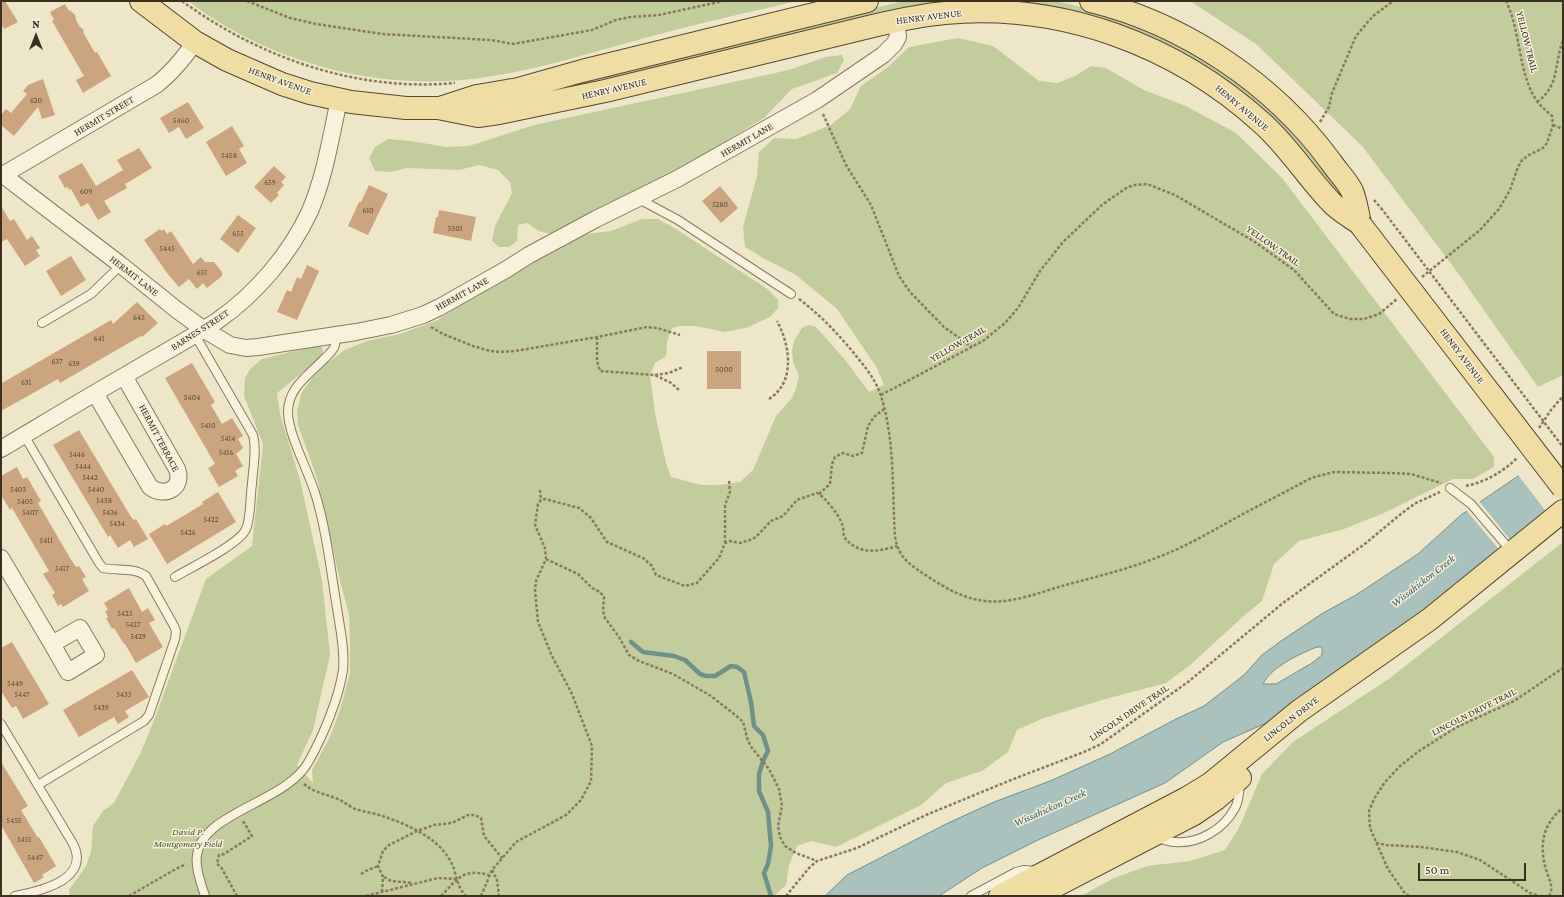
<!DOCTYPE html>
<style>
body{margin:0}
#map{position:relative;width:1564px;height:897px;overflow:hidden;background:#eee6c9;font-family:"Crimson Pro",serif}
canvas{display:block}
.frame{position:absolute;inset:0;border:2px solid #3b2f21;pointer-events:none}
.north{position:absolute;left:16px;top:16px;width:40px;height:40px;-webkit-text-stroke:3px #f5efd9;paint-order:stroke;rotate:0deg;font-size:11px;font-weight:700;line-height:16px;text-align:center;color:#3b2f21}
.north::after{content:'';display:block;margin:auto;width:14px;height:18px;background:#3b2f21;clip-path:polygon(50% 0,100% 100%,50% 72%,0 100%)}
.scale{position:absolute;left:1418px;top:863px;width:108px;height:18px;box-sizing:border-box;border:2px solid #3b2f21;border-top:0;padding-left:5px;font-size:12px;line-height:14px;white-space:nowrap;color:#3b2f21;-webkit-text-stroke:3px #f5efd9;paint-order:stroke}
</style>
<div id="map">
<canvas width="1564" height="897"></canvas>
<div class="frame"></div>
<div class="north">N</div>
<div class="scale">50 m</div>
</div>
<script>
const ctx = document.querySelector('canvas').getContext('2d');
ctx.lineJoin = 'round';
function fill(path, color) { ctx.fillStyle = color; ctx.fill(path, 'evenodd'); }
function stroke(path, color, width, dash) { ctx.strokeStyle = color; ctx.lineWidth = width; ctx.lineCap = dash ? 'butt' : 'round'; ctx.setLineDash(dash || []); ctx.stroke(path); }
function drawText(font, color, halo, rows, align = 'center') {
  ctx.font = font + ' "Crimson Pro",serif'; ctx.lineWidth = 3; ctx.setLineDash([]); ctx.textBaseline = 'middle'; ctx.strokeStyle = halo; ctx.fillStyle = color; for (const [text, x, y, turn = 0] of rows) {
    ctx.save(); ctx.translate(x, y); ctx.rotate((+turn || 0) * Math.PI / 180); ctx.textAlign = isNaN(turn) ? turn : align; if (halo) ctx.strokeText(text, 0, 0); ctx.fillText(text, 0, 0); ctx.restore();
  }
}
fill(new Path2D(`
 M188,1h609c-51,12 -102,23 -152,37 -54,14 -109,33 -165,40 -102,14 -210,-15 -292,-77z
 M904,1h151l45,10 59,23 87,52 71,70 30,47 -109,-111 -224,-86 -418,79 -125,21z
 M1190,1h373v374l-25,12 -83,-118 -93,-123 -106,-102z
 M958,38l35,8 46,35 18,2 18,-7 16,-10 15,2 38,22 42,16 50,27 46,45 212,279v10l-21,12h-20l-69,34 -40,16 -45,12 -25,23 -12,37 -16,13 -57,52 -23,17 -64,17 -58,18 -27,12 -9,22 -26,19 -36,12 -25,22 -85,42 -25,-6 -14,5 -8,19 -3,20 -12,11h-704l-1,-6 17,-24 5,-14 2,-26 10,-15 11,-8 26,-49 13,-31 53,-144 46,-33 11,-102 -19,-48 1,-18 6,-10 11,-9 49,-12h11l2,8 -47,38 3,21 20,66 22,100 8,75 -17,75 -16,35 16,18 -1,-13 17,-31 11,-29 10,-37v-27l-1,-32 -8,-29 -24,-107 -19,-53 -1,-14 5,-19 10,-14 15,-15 18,-13 22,-9 33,-7 38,-14 26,-18 48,-28 75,-40 24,-3 31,-12h16l18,10 93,61 9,10v8l-8,9 -24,11 -22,4 -28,-6h-17l-7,2 -5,13 -1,15 -11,7 -5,12 5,38 11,50 5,14 30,8h18l21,-3 13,-12 23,-54 16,-18 4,-9 3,-13 -6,-14 -1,-11 2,-10 8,-13 6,-3 6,1 4,3 28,32 23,31 15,-7 -7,-17 -40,-59 -41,-34 -33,-17 -18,-11 -2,-20 14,-51 2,-24 15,-14 22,1 35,-14 19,-16 11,-23 27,-19 21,-20z
 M842,55l2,5 -7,13 -45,16 -28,29 -107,65 -106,51 -12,-3 -12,-8 -9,2 -1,16 -8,6h-10l-7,-6 3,-15 17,-33 -2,-11 -12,-12 -19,-5 -20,5 -52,-2 -17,4 -15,-1 -6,-13 6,-11 13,-8 23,2 35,6 23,-1 65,-21 255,-55 36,-13z
 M1563,542v354h-482l33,-18 33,-12 43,-5 35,-11 14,-22 23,-54 31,-32 97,-64z`), '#c3cc9d');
const water = new Path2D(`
 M1551,454l12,45 -143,117 -149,105 -48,21 -58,41 -127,57 -56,28 -43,28h-114l22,-21 99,-51 48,-22 56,-21 60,-27 66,-35 28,-13 40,-31 18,-20 19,-14 42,-28 33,-18 62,-41 43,-39zM1317,647h5v8l-10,8 -36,21h-13c8,-17 38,-31 54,-37z`);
fill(water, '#aac2bd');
stroke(water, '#70918b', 1);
fill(new Path2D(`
 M1563,440v61l-15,13 -30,-39 32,-23z
 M1479,501l33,41 -11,10 -35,-42z`), '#eee6c9');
stroke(new Path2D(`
 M631,642l12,10 31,4 11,4 15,14 6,2h9l16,-10 6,1 7,5 7,30 3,24 9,9 5,16 -5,10 -4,13v17l9,21 3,34 -3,18 -4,9 7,23`), '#70918b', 4.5);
fill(new Path2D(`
 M1,1h4l13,21 -14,7 -3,-6z
 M65,4l4,7 1,-1 5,5 1,5 4,7 3,2 1,5 11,19 2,-1 14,24 -28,17 -7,-13 8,-4 -32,-55 2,-1 -4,-8z
 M43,79l12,36 -13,4 -4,-12 -24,29 -13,-11v-10l5,-6 5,4 16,-19 -4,-3 5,-6z
 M188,102l16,26 -18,11 -7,-12 -10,6 -9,-15z
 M232,126l12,20 -5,3 8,14 -21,13 -20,-34z
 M139,148l13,20 -27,16 2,4 -23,13 7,11 -13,8 -10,-17 -7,4 -10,-18 -2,1 -1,-3 -3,1 -7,-12 24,-13 14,23 27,-16 -6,-10z
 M274,166l12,11 -5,5 3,3 -7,8 2,2 -8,8 -17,-16z
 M369,185l19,9 -20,41 -20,-9 11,-24h2z
 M720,186l18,22 -17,15 -19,-22z
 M1,206l9,15 4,-2 13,21 5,-4 8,12 -4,2 4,6 -15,10 -18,-27 -6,3z
 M439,210l37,7 -5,24 -38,-8 3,-16h2z
 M238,215l18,13 -18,25 -18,-14z
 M160,229l2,2 2,-2 3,5 4,-3 22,33 8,-7 4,5h9l8,10v4l-15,12 -4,-5 -6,6 -8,-10 -10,8 -12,-14 -23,-33z
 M71,256l15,24 -25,16 -15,-25z
 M307,265l12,6 -22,49 -20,-8 10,-22 4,2 6,-15 4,2z
 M137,302l21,21 -16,14 -1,-1 -40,23 -41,24 -2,-4 -57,32v-29l1,1 109,-63 2,4z
 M707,351h34v38h-34z
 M192,363l23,39 -4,3 11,19 10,-6 11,18 -5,3 5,9 -7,6 7,12 -8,5 3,5 -19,11 -11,-19 7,-4 -50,-86z
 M79,430l52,87 3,3 2,-1 12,20 -14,8 -4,-7 -12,8 -8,-13 -2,2 -55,-92z
 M17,467l6,12 4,-2 14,24 -3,2 32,55 6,9 3,-1 7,11 -4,2 7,12 -26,16 -2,-3 -3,2 -6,-11 3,-2 -12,-19 6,-3 -37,-63 -2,2 -9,-15v-19z
 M218,492l18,30 -69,42 -18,-30 16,-10 1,2 19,-11 18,-11 -1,-2z
 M129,588l13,24 6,-4 7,12 -6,3 14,24 -27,16 -11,-19h-1l-10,-16 -2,1 -6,-11 2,-1 -3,-6 3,-1 -4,-7z
 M12,642l37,62 -26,15 -7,-13 -4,2 -11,-17v-43z
 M132,670l17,27 -24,14 4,6 -11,7 -4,-7 -35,20 -16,-27z
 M1,762l27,44 -7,4 17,28 1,-1 17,29 -14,9 2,2 -10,6 -33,-58z`), '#cba580');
const lane = new Path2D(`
 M639,199l39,21 113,74
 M42,323l49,-29 30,-29
 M24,435l75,128 4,5c13,3 31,-1 43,8l28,50 2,5 -1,8 -26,76 -5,6 -106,64
 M1450,488l21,16 41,48
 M175,577c15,-9 65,-33 71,-48 5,-11 4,-33 6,-45 1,-16 5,-34 1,-49l-58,-100
 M1,724l71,118c21,37 -31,49 -57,54
 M1157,838c6,1 12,4 18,4 24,2 49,-13 60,-34 4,-7 4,-16 5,-24
 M205,896c-4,-13 -10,-28 -8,-41 5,-43 91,-53 112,-94 14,-25 30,-63 34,-91 2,-20 -3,-42 -6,-62 -6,-36 -11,-81 -22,-115 -7,-23 -27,-59 -27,-81 0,-25 22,-38 37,-54 4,-4 9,-8 10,-13 1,-3 0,-7 0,-10
 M971,896l45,-24 8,-2 12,1`);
const street = new Path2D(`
 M3,175l118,90 56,45 26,19 27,16 16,3 12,-1 98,-15 35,-7 32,-10 17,-8 67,-38 22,-14 67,-36 81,-40 140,-79 66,-45 11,-11 4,-7 -2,-17
 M1,176l155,-91c16,-12 27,-26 39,-43
 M95,393l55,94c15,11 34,1 27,-18l-53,-93
 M1,449c42,-25 83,-50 125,-74 30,-18 62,-35 91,-54 39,-27 73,-67 93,-110 15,-35 21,-75 29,-111
 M1,558l51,86
 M80,628l16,27 -28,17 -16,-28z`);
const primary = new Path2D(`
 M141,1l54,41 32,18 55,24 28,9 41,9 55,6h32l40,8 21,-3 106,-22 272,-66c22,-5 45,-10 68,-12 116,-11 231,32 317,110 26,23 45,54 69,79 8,9 20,15 29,22
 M1091,1c94,23 183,83 240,161 6,9 16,19 21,29 4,10 6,23 8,33
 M440,108l37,-12 41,-7 64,-18 285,-70
 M1000,896l187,-98 23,-14 89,-73 131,-92 133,-108
 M1036,896l158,-82 22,-15 24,-21`);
stroke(lane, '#8a795e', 10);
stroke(street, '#8a795e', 18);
stroke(primary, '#584732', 24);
stroke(new Path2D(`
 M182,1c78,57 175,91 273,82
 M247,1l43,17 26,6 66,10 109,6 22,4 79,-14 24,-10 14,-3 29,-2 64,-14
 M1537,102c23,-16 17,-39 26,-62
 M823,114l23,51 25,40 28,71 11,16 34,35 28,20
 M1320,122l9,-15 3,-14 24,-57 17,-20 20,-15
 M1553,125l10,4
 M1374,200l7,8
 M1422,277l58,-47 19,-21 11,-19 8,-23 4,-7 7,-5 14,-7 4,-5 6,-18 -1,-9c-5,-5 -11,-9 -15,-15 -19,-27 -16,-70 -31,-100
 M799,299c24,18 43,39 62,63 8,10 16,21 20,34 14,44 11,94 14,140 3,23 17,30 35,42 17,11 35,21 55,23 26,3 53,-8 77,-15 33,-9 67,-17 99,-30 26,-10 49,-24 73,-37 25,-14 52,-27 77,-41l23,-6 57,1 20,1 30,9
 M431,327l12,7 30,12 17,5 10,1 15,-1 82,-14 50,-10 10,1 23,7
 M597,337v24l3,10 55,4 16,8 8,7
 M655,375l14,-2 14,-6
 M881,395l102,-54 22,-18 13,-15 22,-37 23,-29 40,-38 25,-17 7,-2 12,-1 28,11 80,47 39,28 40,44 16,5h14l15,-5 18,-15
 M769,399c27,-17 21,-54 8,-78
 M1539,428l12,-18 12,-14
 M1466,486c19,-4 37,-14 51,-28
 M540,490l1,10
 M819,494l11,-10 2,-20 3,-7 8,-4 10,3 9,-3 6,-27 6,-9 10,-8
 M725,543v-38l5,-13 -1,-12
 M546,559l32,15 14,14 8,4 4,5 -1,13 2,8 14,19 10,18 10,6 34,13 38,22 28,22 4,4 5,19 4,7 17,21 10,20 3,17 -4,20 2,11 5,9 11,7 21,8
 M304,784c10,9 23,10 36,16 4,2 8,5 13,8 10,4 22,5 32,9 16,5 33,13 47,23 9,7 18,17 22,29 3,10 4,19 12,27
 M1376,843l10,2 35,2 36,5 23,8 50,33 9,3
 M492,870l5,10 2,16
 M361,874l7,-4 10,-4
 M384,877l7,4 22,2
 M382,892l1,-15 -5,-11 5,-15 6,-6 28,-14 17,-6 18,-2 16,-8h7l6,3 3,18 18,22
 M129,896l45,-26 12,-6
 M237,896l-16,-29 -4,-3 2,-9 5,-1 28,-18 -9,-15
 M366,896l72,-18 18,1
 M441,896c17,-17 21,-28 48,-21
 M481,896l11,-26 24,-28 50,-27 15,-15 10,-19 1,-35 -20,-52 -20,-38 -14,-34 -3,-32 1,-9 10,-22 -1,-11 -10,-23 3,-21 3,-4 4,-1 34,9 12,10 16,24 36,16 9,8 4,9 29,11 12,-3 22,-25 6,-15 5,-2 10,2 10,-3 6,-3 15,-16 12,-5 14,-16 20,-7c7,3 23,23 25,31 2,4 1,9 2,13 14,18 33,15 53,9
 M786,896l23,-28 8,-7 40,-13 69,-33 85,-35 73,-28 17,-8 87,-62 95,-79 83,-60 36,-30 14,-10 24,-11
 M1409,896l-5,-4 -16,-23 -18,-41 -1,-17 5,-12 11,-17 15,-16 19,-15 38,-24 57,-26 49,-33
 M1549,896c5,-8 1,-15 -2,-23 -8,-25 -6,-48 16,-65`), '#8a795e', 2.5, [3, 2]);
stroke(lane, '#f8f2dd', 8);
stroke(street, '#f8f2dd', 16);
stroke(primary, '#efdda3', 22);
const primaryBridge = new Path2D(`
 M1360,224l203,264`);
stroke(primaryBridge, '#584732', 24, []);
stroke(new Path2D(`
 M1381,208l182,239`), '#8a795e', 2.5, [3, 2]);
stroke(primaryBridge, '#efdda3', 22);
drawText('8px', '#5f4c39', null, [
 ["620",36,101],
 ["5460",181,121],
 ["5458",229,156],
 ["659",270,183],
 ["609",86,192],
 ["5280",720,205],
 ["610",368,211],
 ["5301",455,229],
 ["655",238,234],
 ["5445",167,249],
 ["651",202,273],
 ["645",139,318],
 ["641",99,339],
 ["637",57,362],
 ["639",74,364],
 ["5000",724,370],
 ["631",26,383],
 ["5404",192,398],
 ["5410",208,426],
 ["5414",228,439],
 ["5416",226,453],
 ["5446",77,455],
 ["5444",83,467],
 ["5442",90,478],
 ["5403",18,490],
 ["5440",96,490],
 ["5438",104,501],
 ["5405",25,502],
 ["5407",30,513],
 ["5436",110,513],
 ["5422",211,520],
 ["5434",117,524],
 ["5426",188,533],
 ["5411",46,541],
 ["5417",62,569],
 ["5425",125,614],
 ["5427",133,625],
 ["5429",138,637],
 ["5449",15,684],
 ["5447",22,695],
 ["5435",124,695],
 ["5439",101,708],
 ["5455",14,821],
 ["5451",24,840],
 ["5447",35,858]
]);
drawText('10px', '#3b2f21', '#f5efd9', [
 ["HENRY AVENUE",929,17,-7],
 ["YELLOW TRAIL",1527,42,76],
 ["HENRY AVENUE",280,81,20],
 ["HENRY AVENUE",614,89,-13],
 ["HENRY AVENUE",1242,108,40],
 ["HERMIT STREET",104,116,-31],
 ["HERMIT LANE",747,140,-30],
 ["YELLOW TRAIL",1273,246,35],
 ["HERMIT LANE",134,276,38],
 ["HERMIT LANE",462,294,-29],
 ["BARNES STREET",200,330,-33],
 ["YELLOW TRAIL",958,344,-30],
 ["HENRY AVENUE",1462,356,53],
 ["HERMIT TERRACE",159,438,62],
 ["LINCOLN DRIVE TRAIL",1474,712,-27],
 ["LINCOLN DRIVE TRAIL",1129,713,-34],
 ["LINCOLN DRIVE",1291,719,-38]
]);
drawText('italic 10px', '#485728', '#f5efd9', [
 ["David P.",188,832],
 ["Montgomery Field",188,844]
]);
drawText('italic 11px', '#315a5a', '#f5efd9', [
 ["Wissahickon Creek",1423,581,-38],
 ["Wissahickon Creek",1050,808,-24]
]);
</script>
